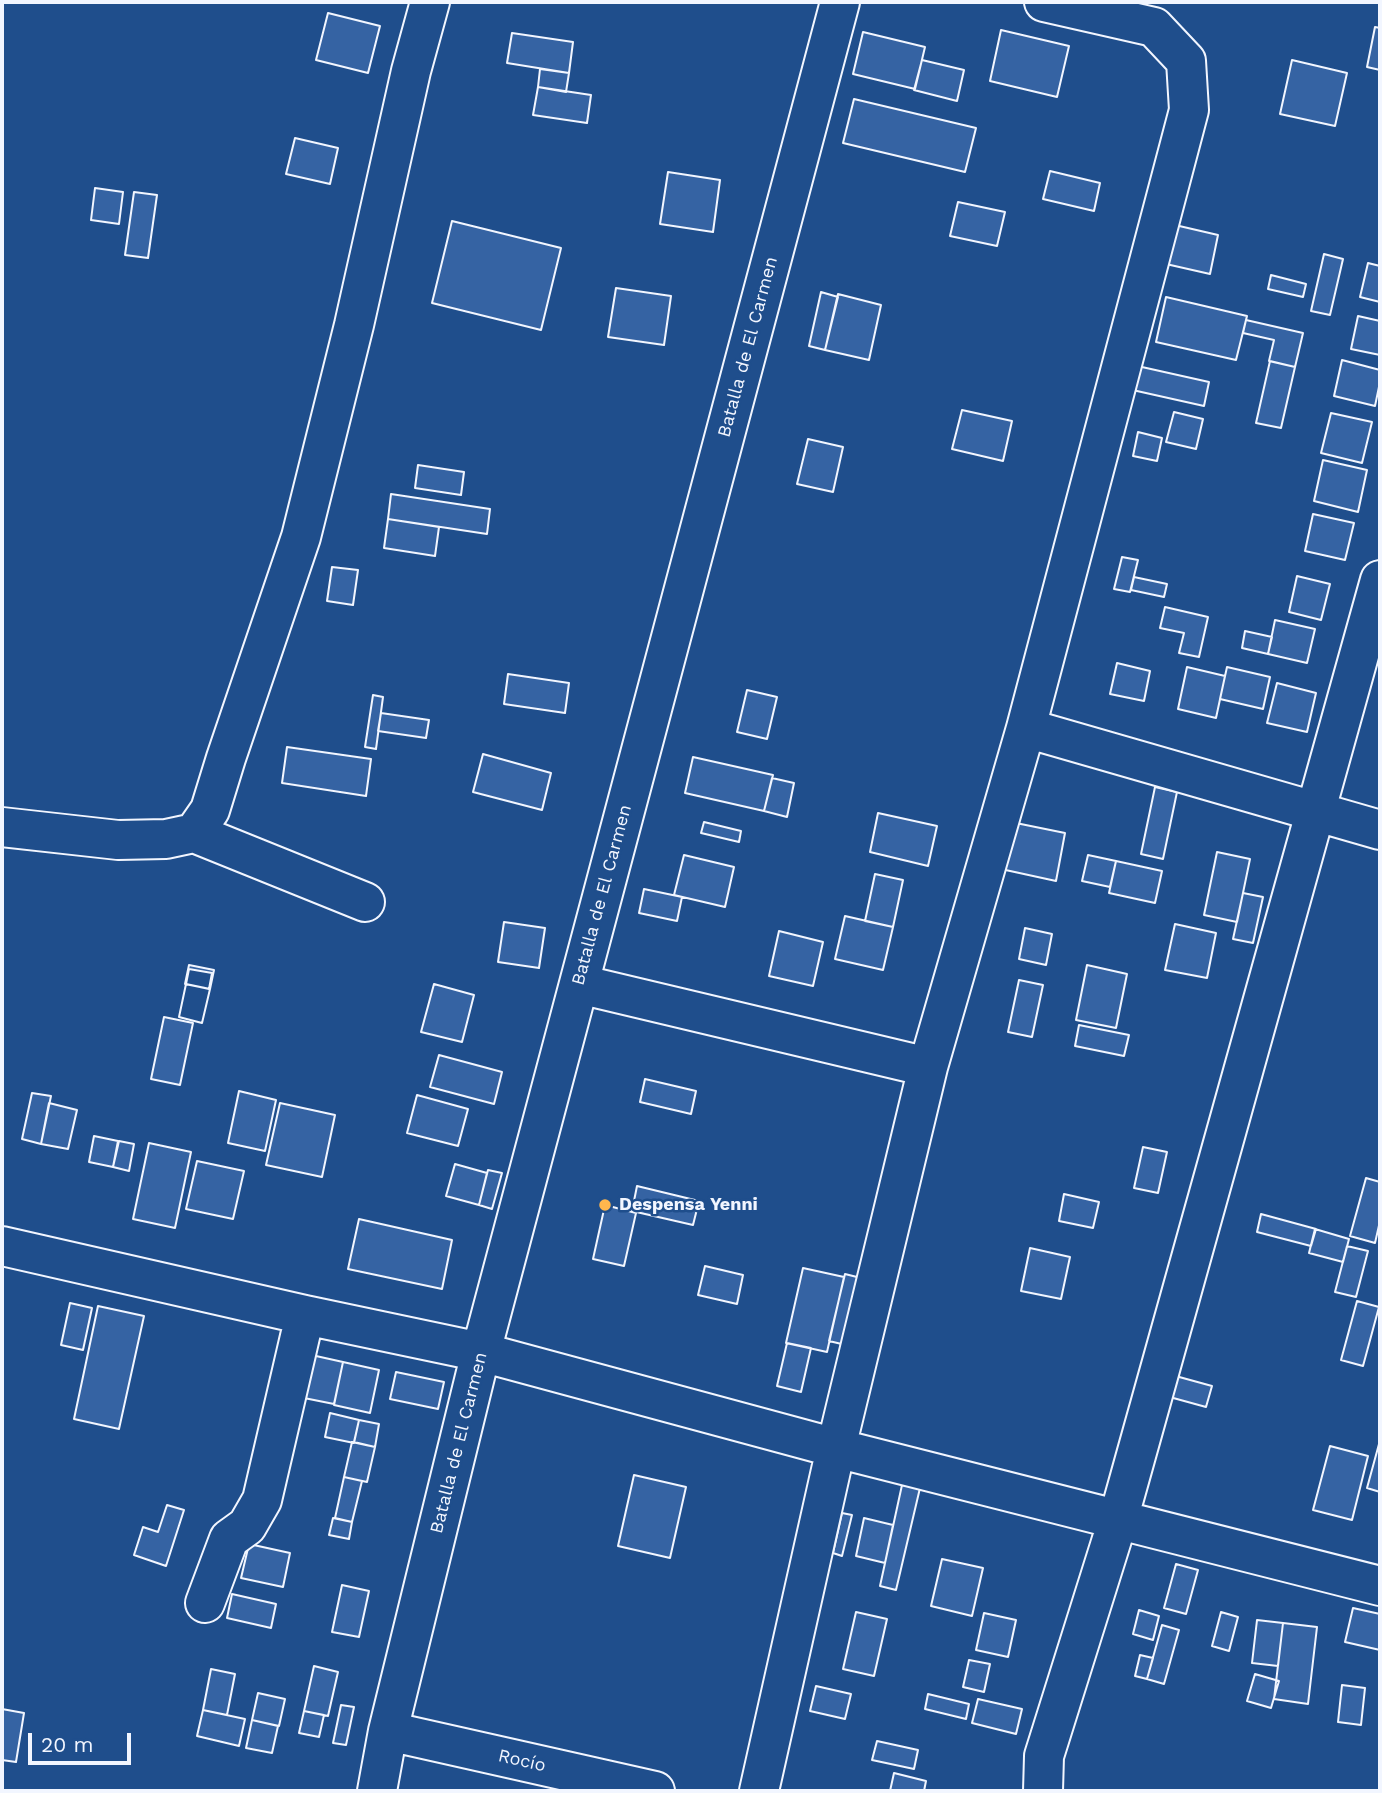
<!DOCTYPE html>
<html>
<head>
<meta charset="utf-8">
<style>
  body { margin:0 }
  #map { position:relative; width:1382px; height:1793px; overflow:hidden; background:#1f4e8c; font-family:"Work Sans",sans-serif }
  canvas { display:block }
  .frame { position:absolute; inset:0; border:4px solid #f2f6ff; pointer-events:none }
  .scale { position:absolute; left:28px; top:1733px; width:103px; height:32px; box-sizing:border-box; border:4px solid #f2f6ff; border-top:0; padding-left:9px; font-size:21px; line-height:24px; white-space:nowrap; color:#f2f6ff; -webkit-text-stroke:5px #1f4e8c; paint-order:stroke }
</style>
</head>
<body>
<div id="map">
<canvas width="1382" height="1793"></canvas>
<div class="frame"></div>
<div class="scale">20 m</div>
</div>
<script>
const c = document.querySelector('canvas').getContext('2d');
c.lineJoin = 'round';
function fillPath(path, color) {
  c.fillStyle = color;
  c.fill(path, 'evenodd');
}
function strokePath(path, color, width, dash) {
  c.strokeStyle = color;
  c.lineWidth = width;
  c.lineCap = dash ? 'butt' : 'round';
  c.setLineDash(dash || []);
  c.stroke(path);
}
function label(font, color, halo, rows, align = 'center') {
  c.font = font + ' "Work Sans",sans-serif';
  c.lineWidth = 5;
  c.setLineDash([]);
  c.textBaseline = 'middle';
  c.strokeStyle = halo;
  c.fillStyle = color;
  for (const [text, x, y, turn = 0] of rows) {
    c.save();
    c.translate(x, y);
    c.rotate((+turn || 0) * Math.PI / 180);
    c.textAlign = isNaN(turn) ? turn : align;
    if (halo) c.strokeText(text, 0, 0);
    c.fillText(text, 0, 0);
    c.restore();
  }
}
const building = new Path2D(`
  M328 13 380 26 368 73 316 60Z
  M1375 27 1380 28V70L1367 67Z
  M1001 30 1069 46 1057 97 990 81Z
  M863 32 925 47 915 89 853 74Z
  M512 33 573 42 569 73 507 63Z
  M922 60 964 70 957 101 914 90Z
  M1292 60 1347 73 1335 126 1280 114Z
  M540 69 569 73 566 92 538 87Z
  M538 87 591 95 587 123 533 115Z
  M854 99 976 128 965 172 843 143Z
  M295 138 338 148 330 184 286 174Z
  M1050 171 1100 183 1094 211 1043 199Z
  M668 172 720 180 713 232 660 224Z
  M95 188 123 192 119 224 91 220Z
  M134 192 157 195 148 258 125 255Z
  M958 202 1005 212 997 246 950 236Z
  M452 221 561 248 541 330 432 303Z
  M1175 225 1218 235 1210 274 1166 264Z
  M1324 254 1343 259 1330 315 1311 311Z
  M1368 263 1380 266V302L1360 297Z
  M1271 275 1306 284 1303 297 1268 289Z
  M616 288 671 296 664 345 608 337Z
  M821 292 838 297 825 350 809 346Z
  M838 294 881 305 869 360 825 350Z
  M1166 297 1247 316 1236 360 1156 342Z
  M1358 316 1380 321V355L1351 349Z
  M1246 320 1303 333 1295 367 1269 361 1274 340 1243 333Z
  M1342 360 1380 370V382L1375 406 1334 396Z
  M1270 361 1295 367 1281 428 1256 423Z
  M1133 365 1209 382 1204 406 1128 389Z
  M962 410 1012 421 1003 461 952 449Z
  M1174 412 1203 419 1196 449 1166 442Z
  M1331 413 1372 422 1362 463 1321 453Z
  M1138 432 1162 438 1157 461 1133 456Z
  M808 439 843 447 833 492 797 484Z
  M1323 460 1367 470 1358 512 1314 501Z
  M418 465 464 472 461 495 415 488Z
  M391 494 490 509 487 534 388 519Z
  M1313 514 1354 523 1345 560 1305 551Z
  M388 519 439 527 435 556 384 548Z
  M1122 557 1138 560 1130 592 1114 589Z
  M332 567 358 570 353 605 327 601Z
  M1297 576 1330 584 1321 620 1289 612Z
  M1134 577 1167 584 1164 597 1131 590Z
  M1165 607 1208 617 1199 657 1179 653 1184 633 1160 628Z
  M1275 620 1315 629 1307 663 1268 654Z
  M1245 631 1272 637 1268 654 1242 648Z
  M1117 663 1150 671 1144 701 1110 694Z
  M1187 667 1225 676 1216 718 1178 709Z
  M1227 667 1270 677 1263 709 1220 699Z
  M508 674 569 683 565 713 504 704Z
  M1277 683 1316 693 1307 732 1267 723Z
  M747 690 777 697 767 739 737 732Z
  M373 695 383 697 376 749 365 747Z
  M381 713 429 720 426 738 378 731Z
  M287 747 371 759 366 796 282 783Z
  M483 754 551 773 542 810 473 792Z
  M693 757 773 775 764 811 685 793Z
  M772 778 794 783 787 817 764 811Z
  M1155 787 1177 792 1163 859 1141 854Z
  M878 813 937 826 928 866 870 852Z
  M704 822 741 831 739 842 701 833Z
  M1011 822 1065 833 1056 881 1001 869Z
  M1217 852 1250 859 1237 922 1204 915Z
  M684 855 734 867 725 907 674 895Z
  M1088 855 1116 861 1110 887 1082 881Z
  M1116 861 1162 871 1155 903 1109 893Z
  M875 874 903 880 893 927 865 921Z
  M644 889 682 897 677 921 639 913Z
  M1243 893 1263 897 1253 943 1233 939Z
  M845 916 893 927 883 970 835 959Z
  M504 922 545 928 539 968 498 962Z
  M1175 924 1216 933 1207 978 1165 970Z
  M1025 928 1052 934 1046 965 1019 959Z
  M779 931 823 942 813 986 769 976Z
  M189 965 214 970 210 989 185 984Z
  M1087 965 1127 974 1116 1028 1076 1020Z
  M189 969 212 973 209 989 186 984Z
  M1019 980 1043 985 1032 1037 1008 1032Z
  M186 984 210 989 202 1023 179 1017Z
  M186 984 210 989 202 1023 179 1017Z
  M434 984 474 995 462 1042 421 1032Z
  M164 1017 193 1023 180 1085 151 1079Z
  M1079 1025 1129 1035 1124 1056 1075 1046Z
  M439 1055 502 1072 494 1104 430 1087Z
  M645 1079 696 1091 691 1114 640 1102Z
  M239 1091 276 1100 265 1151 228 1143Z
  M32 1093 51 1096 41 1144 22 1139Z
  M417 1095 468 1109 458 1146 407 1133Z
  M49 1103 77 1110 68 1149 41 1144Z
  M280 1103 335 1115 322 1177 266 1165Z
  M94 1136 118 1141 113 1167 89 1162Z
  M119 1141 134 1144 129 1171 113 1167Z
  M149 1143 191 1152 175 1228 133 1219Z
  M1143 1147 1167 1152 1158 1193 1134 1188Z
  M197 1161 244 1171 233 1219 186 1209Z
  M455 1164 487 1173 479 1205 446 1196Z
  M488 1170 502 1173 492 1209 479 1205Z
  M1366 1178 1380 1182V1221L1375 1243 1350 1236Z
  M637 1186 699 1201 693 1225 632 1211Z
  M1064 1194 1099 1202 1093 1228 1059 1221Z
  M605 1205 636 1213 624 1266 593 1259Z
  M1261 1214 1316 1229 1311 1246 1257 1232Z
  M359 1219 452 1240 442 1289 348 1269Z
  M1315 1229 1349 1239 1343 1262 1309 1253Z
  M1347 1246 1368 1251 1356 1297 1335 1292Z
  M1030 1248 1070 1257 1061 1299 1021 1291Z
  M705 1266 743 1275 737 1304 698 1295Z
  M803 1268 844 1277 827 1352 786 1343Z
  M845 1274 865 1279 850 1346 829 1341Z
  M1357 1301 1379 1307 1363 1366 1341 1360Z
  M70 1303 92 1308 83 1350 61 1345Z
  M98 1306 144 1316 119 1429 74 1419Z
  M787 1343 811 1348 801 1392 777 1386Z
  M307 1354 343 1362 334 1404 299 1397Z
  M343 1362 379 1370 370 1413 334 1405Z
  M396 1372 444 1382 438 1409 390 1399Z
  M1172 1375 1212 1386 1206 1407 1166 1396Z
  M330 1413 359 1420 354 1443 325 1437Z
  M359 1420 379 1424 375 1447 354 1442Z
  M352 1442 375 1447 367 1482 344 1477Z
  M1379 1444H1380V1492L1367 1488Z
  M1330 1446 1368 1456 1352 1520 1313 1510Z
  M634 1475 686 1487 670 1558 618 1546Z
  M344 1477 362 1481 352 1522 335 1518Z
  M902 1485 920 1488 896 1590 880 1586Z
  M167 1505 184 1510 166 1566 134 1555 143 1527 158 1532Z
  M842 1513 852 1515 842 1556 833 1553Z
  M333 1518 352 1522 349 1539 329 1535Z
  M864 1518 893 1525 885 1563 856 1556Z
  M249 1544 290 1553 283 1587 241 1578Z
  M942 1559 983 1568 972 1616 931 1606Z
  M1176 1564 1198 1570 1186 1614 1164 1608Z
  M342 1585 369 1591 359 1637 332 1632Z
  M232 1594 276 1604 271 1628 227 1618Z
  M1353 1608 1380 1614V1650L1345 1642Z
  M1139 1610 1159 1616 1153 1640 1133 1634Z
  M856 1612 887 1619 874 1676 843 1669Z
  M1221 1612 1238 1617 1229 1651 1212 1646Z
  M984 1613 1016 1620 1008 1657 976 1650Z
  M1257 1620 1283 1623 1278 1666 1252 1663Z
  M1283 1623 1317 1627 1308 1704 1274 1699Z
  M1162 1625 1179 1630 1164 1684 1147 1679Z
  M1140 1655 1153 1658 1147 1679 1135 1676Z
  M969 1660 990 1664 984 1692 963 1687Z
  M314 1666 338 1672 328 1716 304 1711Z
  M211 1669 235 1674 227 1715 203 1710Z
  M1255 1674 1279 1681 1271 1708 1247 1701Z
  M1342 1685 1365 1688 1361 1725 1338 1722Z
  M816 1686 851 1694 845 1719 810 1711Z
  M258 1693 285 1699 279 1726 252 1720Z
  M928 1694 969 1704 966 1719 925 1709Z
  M978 1699 1022 1709 1016 1734 972 1723Z
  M341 1705 354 1707 346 1745 333 1743Z
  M2 1709 24 1713 16 1762 2 1760Z
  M203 1710 245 1719 239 1746 197 1736Z
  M304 1711 324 1715 319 1737 299 1733Z
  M252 1720 278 1726 272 1753 246 1748Z
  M877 1741 918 1750 914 1769 872 1760Z
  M894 1773 926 1781 924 1791H890Z`);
fillPath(building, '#3563a3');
strokePath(building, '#f2f6ff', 2);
const minor = new Path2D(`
  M1026 728 1380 830
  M2 827 118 840 166 839 194 833 210 810 226 758 301 537 354 325 411 71 430 2
  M194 833 365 902
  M579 984 928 1067 1026 728 1189 110 1186 61 1154 27 1044 2
  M2 1246 305 1315 481 1352 836 1448 1380 1586
  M205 1603 229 1539 247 1526 262 1500 305 1315
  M388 1731 655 1791
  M377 1791 388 1731 481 1352 840 2
  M759 1791 836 1448 928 1067
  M1043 1791 1044 1756 1118 1520 1380 580`);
strokePath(minor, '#f2f6ff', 42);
strokePath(minor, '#1f4e8c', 38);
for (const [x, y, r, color] of [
  [605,1205,7,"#ffb74d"]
]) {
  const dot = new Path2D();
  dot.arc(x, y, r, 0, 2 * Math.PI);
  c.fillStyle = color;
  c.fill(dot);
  strokePath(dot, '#1f4e8c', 2.5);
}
label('18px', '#f2f6ff', '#1f4e8c', [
  ["Batalla de El Carmen",748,347,-75],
  ["Batalla de El Carmen",602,895,-75],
  ["Batalla de El Carmen",459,1443,-76],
  ["Rocío",522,1761,13]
]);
label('bold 18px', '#f2f6ff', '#1f4e8c', [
  ["Despensa Yenni",619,1205]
], 'left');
</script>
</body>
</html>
